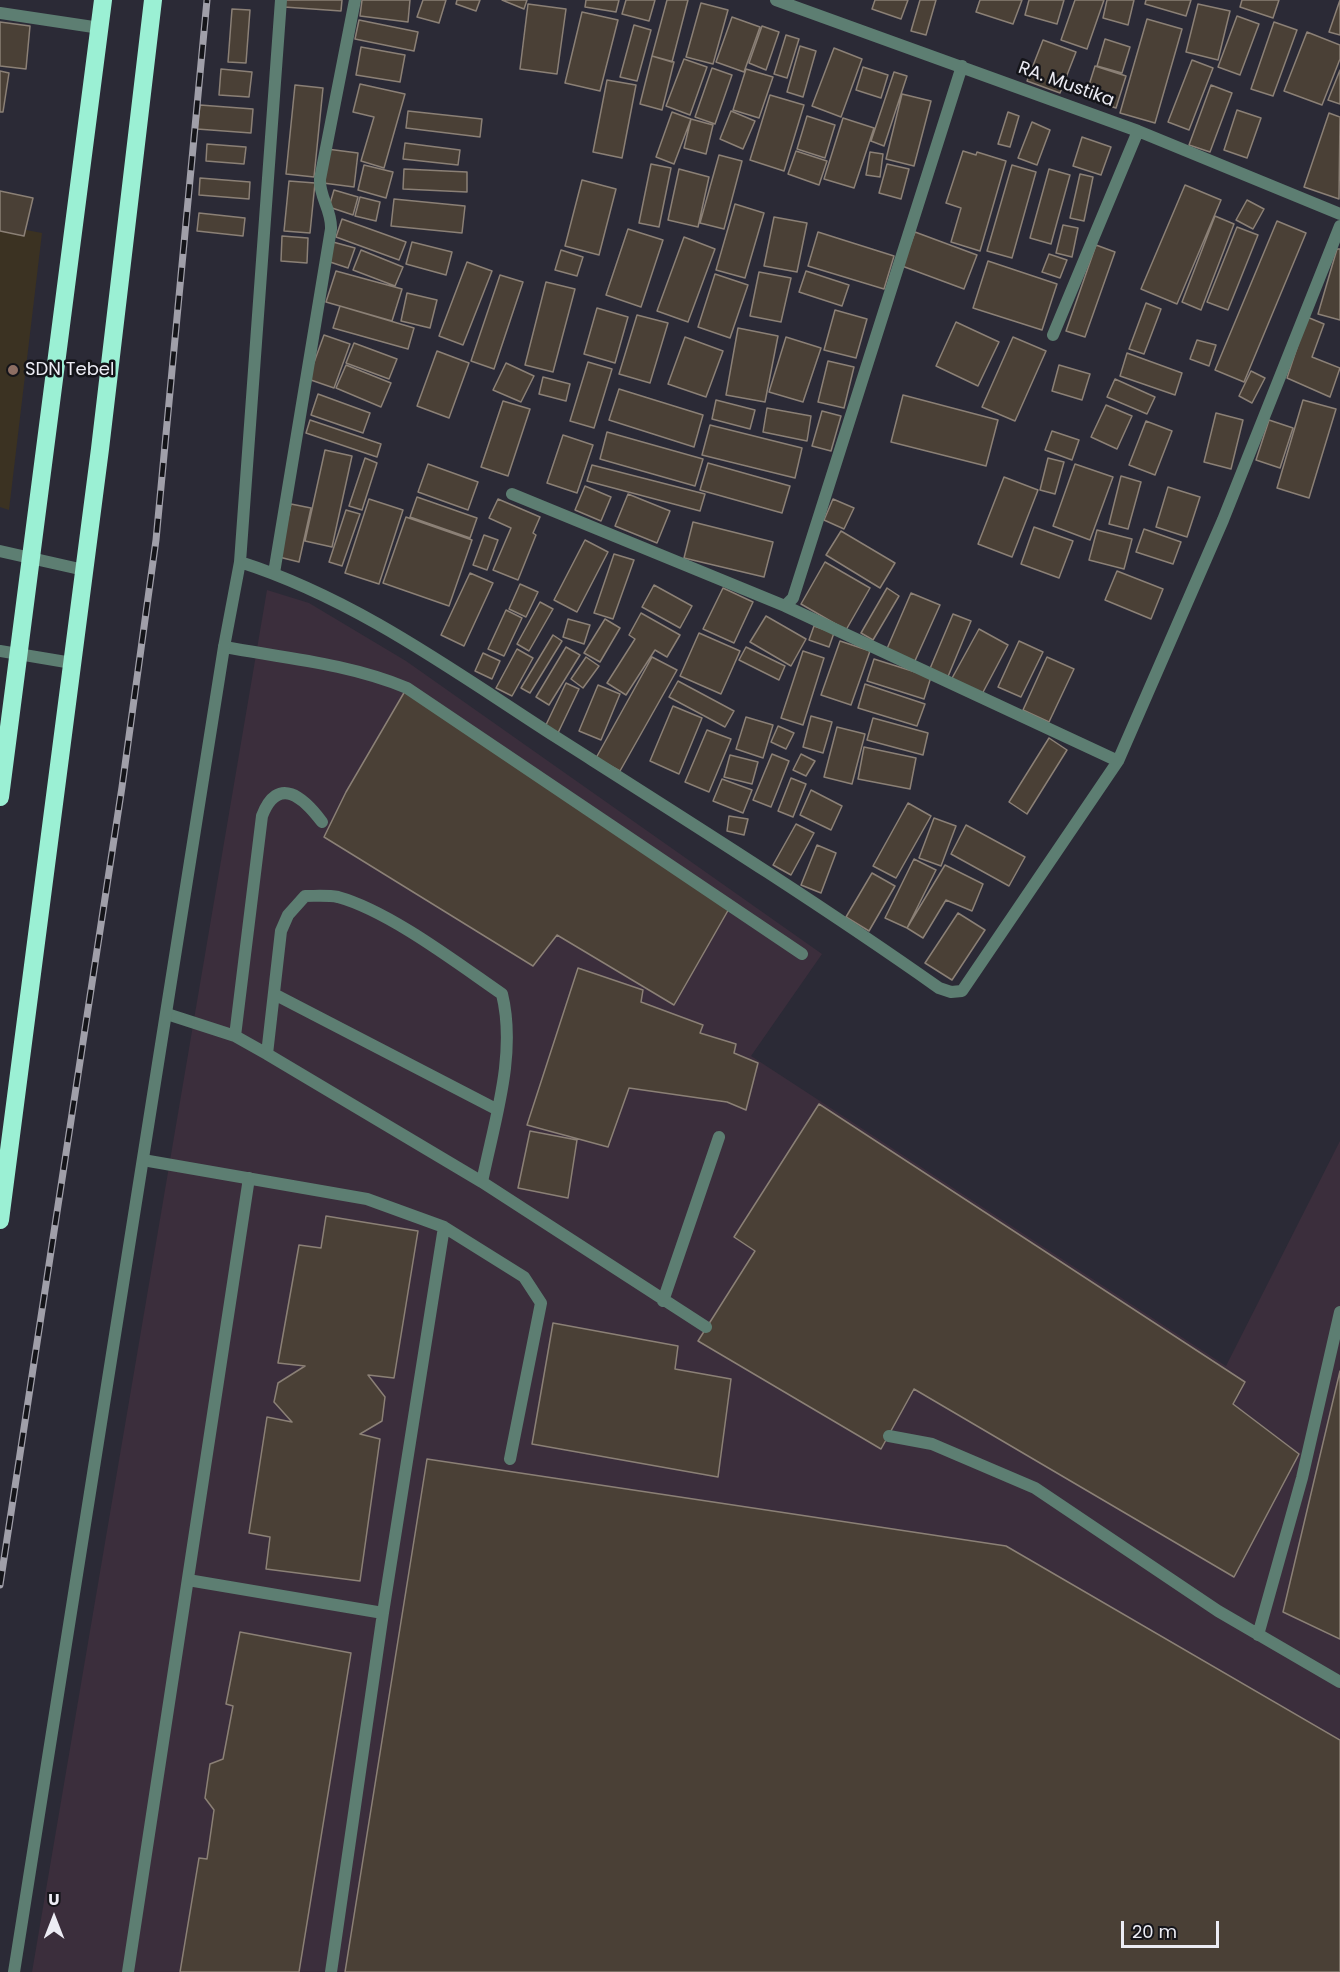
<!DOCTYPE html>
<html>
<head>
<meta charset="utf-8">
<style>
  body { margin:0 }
  #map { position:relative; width:1340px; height:1972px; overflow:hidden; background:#2b2a36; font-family:Poppins,sans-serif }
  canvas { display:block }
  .north { position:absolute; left:24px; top:1888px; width:60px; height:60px; -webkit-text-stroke:4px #141419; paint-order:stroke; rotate:0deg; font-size:16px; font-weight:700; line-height:24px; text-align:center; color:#ececf4 }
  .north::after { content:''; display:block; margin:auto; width:21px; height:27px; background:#ececf4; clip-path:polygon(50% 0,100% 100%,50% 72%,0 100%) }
  .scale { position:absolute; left:1121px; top:1921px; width:98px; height:27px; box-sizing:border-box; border:3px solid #ececf4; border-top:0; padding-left:8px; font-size:18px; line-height:21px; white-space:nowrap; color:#ececf4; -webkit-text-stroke:4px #141419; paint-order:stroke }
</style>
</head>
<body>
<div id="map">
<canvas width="1340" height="1972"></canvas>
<div class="north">U</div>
<div class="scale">20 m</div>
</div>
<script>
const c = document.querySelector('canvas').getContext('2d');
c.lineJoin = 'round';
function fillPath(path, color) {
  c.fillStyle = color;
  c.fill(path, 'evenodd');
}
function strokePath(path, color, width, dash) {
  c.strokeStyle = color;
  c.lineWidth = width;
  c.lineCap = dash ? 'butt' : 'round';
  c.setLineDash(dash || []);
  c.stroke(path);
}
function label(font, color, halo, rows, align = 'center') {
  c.font = font + ' Poppins,sans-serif';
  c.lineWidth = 5;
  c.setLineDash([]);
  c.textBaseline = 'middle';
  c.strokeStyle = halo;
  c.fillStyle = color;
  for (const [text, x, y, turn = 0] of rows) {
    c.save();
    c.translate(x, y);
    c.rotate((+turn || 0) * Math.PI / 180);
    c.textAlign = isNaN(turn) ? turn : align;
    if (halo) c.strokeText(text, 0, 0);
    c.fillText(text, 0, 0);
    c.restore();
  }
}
fillPath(new Path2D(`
  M267 590 309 603 406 661 822 954 751 1056 1226 1366 1340 1141V1972H32Z`), '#3b2e3c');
fillPath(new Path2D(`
  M0 225 42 233 9 510 0 507Z`), '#3b3222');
const building = new Path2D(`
  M284 0H342L341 11 284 7Z
  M362 0H410L408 22 360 16Z
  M423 0H446L439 23 417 17Z
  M457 0H480L476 11 456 4Z
  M502 0H527L524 9Z
  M586 0H619L616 12 585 7Z
  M626 0H655L649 21 622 14Z
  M667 0H688L672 62 652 56Z
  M875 0H908L901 19 872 9Z
  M920 0H936L926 35 911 31Z
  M980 0H1022L1013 24 976 12Z
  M1029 0H1064L1057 24 1025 15Z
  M1075 0H1104L1087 49 1061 40Z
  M1107 0H1134L1128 25 1103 18Z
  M1146 0H1191L1186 16 1145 4Z
  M1242 0H1279L1273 18 1240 7Z
  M1340 0V35L1329 32Z
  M701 3 728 10 713 64 686 57Z
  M528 4 566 9 557 74 520 69Z
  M1198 4 1230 11 1218 60 1186 52Z
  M232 9 250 10 246 63 228 62Z
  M582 12 618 20 600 91 565 83Z
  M1237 16 1259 24 1240 75 1218 67Z
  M732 17 760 27 744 72 716 62Z
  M1147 19 1182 29 1155 123 1120 113Z
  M359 20 418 32 414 51 355 39Z
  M0 22 30 26 26 69 0 66Z
  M1274 22 1297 30 1273 96 1251 89Z
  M634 25 651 30 637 81 620 77Z
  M762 26 779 32 766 70 749 63Z
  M1307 32 1340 45V59L1322 105 1284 91Z
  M786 35 799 39 787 78 774 74Z
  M1105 39 1130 47 1122 73 1097 66Z
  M1043 40 1076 52 1060 93 1027 81Z
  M800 46 816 51 803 97 787 92Z
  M361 47 405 55 400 82 356 75Z
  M834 48 862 59 841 117 812 106Z
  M652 56 674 62 662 110 640 104Z
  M684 59 707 67 690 115 666 106Z
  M1192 60 1213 68 1189 130 1168 122Z
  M1095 66 1126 76 1116 108 1085 98Z
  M863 67 888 75 881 98 856 90Z
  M712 68 732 75 715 124 695 117Z
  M221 69 252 72 249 97 219 95Z
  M746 69 773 77 759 118 733 110Z
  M1340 70V104L1328 100Z
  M0 71 9 73 3 112H0Z
  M894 72 907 76 884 146 871 141Z
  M607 80 636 85 622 158 593 152Z
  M360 84 405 94 384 168 361 161 374 117 353 112Z
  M295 85 323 88 314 177 286 174Z
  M1211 85 1232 93 1210 152 1189 145Z
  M902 94 931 101 914 166 886 159Z
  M770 95 804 105 784 171 750 160Z
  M200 105 253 109 251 133 197 129Z
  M1237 110 1261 118 1247 158 1224 150Z
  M408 111 482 119 480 137 406 128Z
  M731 111 755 121 743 149 720 139Z
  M672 112 691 119 674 164 656 157Z
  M1008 112 1019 116 1010 147 998 144Z
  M1329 113 1340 117 1339 199 1304 187Z
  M807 116 835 125 825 158 797 149Z
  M843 118 874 128 854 188 824 179Z
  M691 119 713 125 706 154 684 148Z
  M1032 122 1050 130 1037 165 1018 158Z
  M1082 137 1111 147 1101 175 1073 166Z
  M405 143 460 150 458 165 403 159Z
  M207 144 246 147 244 164 206 161Z
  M327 149 358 153 354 187 323 183Z
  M796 151 827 161 819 185 788 174Z
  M963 151 976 155 977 152 1006 161 980 251 951 242 961 208 946 203Z
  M870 152 883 154 880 177 866 175Z
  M719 155 742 161 724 229 700 223Z
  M651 164 671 168 659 227 639 223Z
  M887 164 909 169 901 199 879 193Z
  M364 165 393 172 386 198 358 190Z
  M1012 165 1036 172 1012 258 987 251Z
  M404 169 467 172V192L403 189Z
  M679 169 709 177 698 227 668 220Z
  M1049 169 1070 175 1051 244 1030 238Z
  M1080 174 1093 177 1084 221 1070 218Z
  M200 178 250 182 249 199 199 195Z
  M582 180 616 189 599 255 565 246Z
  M289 181 315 183 310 233 284 231Z
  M1185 185 1221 200 1177 304 1141 289Z
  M334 190 358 197 353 215 329 207Z
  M0 191 33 198 24 236 0 231Z
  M360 197 380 202 376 221 355 216Z
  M394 199 465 206 462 233 391 226Z
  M1247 200 1264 209 1253 229 1236 220Z
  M735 204 764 213 745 278 716 270Z
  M199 213 245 218 243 236 197 231Z
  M1215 216 1234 224 1201 310 1182 302Z
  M774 217 807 223 797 272 764 266Z
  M342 219 406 242 399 260 336 237Z
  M1277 221 1306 233 1244 382 1215 370Z
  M1063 225 1078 228 1072 257 1056 253Z
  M1237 227 1258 235 1228 310 1207 302Z
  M628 229 663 240 641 307 606 295Z
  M818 232 894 256 884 289 808 266Z
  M915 232 977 255 964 289 902 266Z
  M282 236 308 238 307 263 281 261Z
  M684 237 715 249 688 322 657 311Z
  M333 242 355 248 348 268 327 261Z
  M412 242 452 252 446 275 406 264Z
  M1096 245 1115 252 1085 337 1066 331Z
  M1337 249H1340V320L1318 314Z
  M361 250 403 267 395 286 353 270Z
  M561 250 583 257 577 276 555 270Z
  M1049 254 1067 260 1060 278 1042 272Z
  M988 261 1057 284 1042 330 973 308Z
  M467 262 492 271 463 345 439 336Z
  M336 271 402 289 392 321 326 302Z
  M806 271 849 285 842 306 799 292Z
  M759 272 791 278 781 322 750 316Z
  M715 274 748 285 730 338 698 327Z
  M500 275 523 282 494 369 471 361Z
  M546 282 575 289 553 372 525 365Z
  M407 293 437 300 430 328 401 321Z
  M1146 303 1161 309 1144 354 1129 349Z
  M340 306 414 328 408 349 333 328Z
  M597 308 628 317 615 363 584 354Z
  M835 310 867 319 856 358 824 350Z
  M637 315 668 323 650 383 619 374Z
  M1307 317 1324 324 1312 357 1340 368 1330 397 1287 378Z
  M956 322 999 342 978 386 936 366Z
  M738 328 778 336 765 402 726 395Z
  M324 335 350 344 334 388 308 379Z
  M685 337 723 351 706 397 668 384Z
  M786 337 821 348 803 402 769 392Z
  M1013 337 1046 351 1015 421 982 407Z
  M1197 340 1216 345 1209 366 1190 359Z
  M354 343 397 359 389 379 346 363Z
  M437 351 469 363 449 418 417 406Z
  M1127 353 1182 373 1175 395 1120 376Z
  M828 361 854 367 844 408 818 402Z
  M588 362 612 369 594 428 570 421Z
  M506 363 534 376 521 402 493 390Z
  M346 365 391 383 381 407 336 388Z
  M1059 365 1090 374 1082 400 1052 391Z
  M1251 371 1265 378 1252 403 1239 396Z
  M543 377 570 384 566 401 539 394Z
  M1115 379 1155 397 1147 414 1107 397Z
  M619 389 703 415 694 447 609 420Z
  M318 394 370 413 363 433 311 415Z
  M903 395 998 420 986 466 891 442Z
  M716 400 755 410 750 429 712 419Z
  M1303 400 1336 409 1309 498 1277 488Z
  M503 401 530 409 508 476 481 467Z
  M1106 405 1132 416 1117 449 1091 437Z
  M767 408 811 416 807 441 763 432Z
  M822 411 841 416 831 451 812 446Z
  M1216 413 1243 420 1231 469 1204 462Z
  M310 420 381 444 377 457 306 433Z
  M1269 420 1293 428 1280 468 1256 460Z
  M1146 421 1172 431 1155 475 1129 465Z
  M710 425 802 448 795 478 702 455Z
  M1052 431 1079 440 1072 460 1045 450Z
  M607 432 703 459 695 486 600 459Z
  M563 435 593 445 577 493 547 483Z
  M325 450 352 456 332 547 305 541Z
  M365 458 377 463 362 510 349 506Z
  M1048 458 1064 462 1055 494 1040 490Z
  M708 463 790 486 782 513 700 490Z
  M428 464 478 482 468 510 418 492Z
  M1075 464 1113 477 1090 540 1053 526Z
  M592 465 705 494 700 511 587 481Z
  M1121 476 1141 482 1128 529 1109 524Z
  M1004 477 1038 490 1012 557 978 544Z
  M585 486 611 497 601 521 575 510Z
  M1168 487 1200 497 1187 537 1156 527Z
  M628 494 670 511 657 543 615 526Z
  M417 497 477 518 470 538 410 517Z
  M369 499 403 510 379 584 345 573Z
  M498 499 540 517 533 533 536 535 518 580 493 570 511 528 489 518Z
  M833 499 854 508 844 529 824 520Z
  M291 504 311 508 299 562 279 557Z
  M346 510 360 514 342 566 329 562Z
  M406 517 472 540 449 606 383 583Z
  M693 522 773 542 764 577 684 558Z
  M1034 527 1073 541 1059 578 1021 564Z
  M1144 529 1181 542 1173 564 1136 552Z
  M1097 530 1132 539 1124 569 1089 560Z
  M841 531 895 563 880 588 826 555Z
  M484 535 498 540 487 570 473 565Z
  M585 540 608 552 577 612 554 600Z
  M614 554 634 560 613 619 594 613Z
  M825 562 870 588 846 630 801 604Z
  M1117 571 1163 589 1151 619 1105 600Z
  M470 573 493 583 464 646 441 635Z
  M520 584 538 592 526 617 509 609Z
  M654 585 692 606 680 628 642 607Z
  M723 588 753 602 734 643 703 629Z
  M887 588 899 596 873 640 861 633Z
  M911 593 940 605 914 663 886 651Z
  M540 602 553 609 529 651 517 644Z
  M506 610 522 618 504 656 488 649Z
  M641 613 680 635 667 657 655 650 626 695 607 683 635 639 629 635Z
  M953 614 971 621 947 679 929 671Z
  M766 616 806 639 791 666 750 642Z
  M568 619 590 625 584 644 563 637Z
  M605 619 620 628 600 662 584 653Z
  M814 626 834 633 829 647 809 640Z
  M979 629 1008 645 981 696 951 680Z
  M699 633 740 651 721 694 680 676Z
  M553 635 562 641 530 693 521 688Z
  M840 641 870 651 851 705 821 695Z
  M1019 641 1043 652 1021 697 998 687Z
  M566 647 580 655 549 705 536 697Z
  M746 647 785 666 779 680 739 660Z
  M517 649 533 658 512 696 496 688Z
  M803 651 824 658 803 725 781 718Z
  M483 653 500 661 492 679 475 671Z
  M586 657 599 666 583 688 571 679Z
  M652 657 677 670 620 771 596 758Z
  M1047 657 1074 669 1049 722 1023 710Z
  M874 659 931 677 924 699 867 681Z
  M678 681 734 711 725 727 669 697Z
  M566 683 579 689 557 735 544 729Z
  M865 684 925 704 917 726 858 708Z
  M598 685 620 694 601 740 579 731Z
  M405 691 730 907 674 1005 557 935 533 966 324 837 346 792Z
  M673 706 702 718 679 774 650 761Z
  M811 716 832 722 823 753 803 747Z
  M746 717 773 725 763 758 736 749Z
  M873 718 928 733 923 755 867 740Z
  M778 726 794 733 786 749 771 742Z
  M837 727 865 734 852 784 824 777Z
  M707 730 731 739 709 792 685 782Z
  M1049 738 1067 750 1027 814 1009 802Z
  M864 747 916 758 910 789 858 779Z
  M772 754 789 761 771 807 753 800Z
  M801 754 815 761 806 776 793 770Z
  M730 755 758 762 752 784 724 777Z
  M791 778 806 784 793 817 778 811Z
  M722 779 752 790 743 813 713 801Z
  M811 790 842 806 831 830 800 815Z
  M908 803 931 816 896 878 873 866Z
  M729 816 748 819 744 835 727 831Z
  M934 818 956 826 941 866 919 858Z
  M796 824 814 833 791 875 773 865Z
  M966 825 1025 857 1009 886 951 854Z
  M817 845 836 853 821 893 801 885Z
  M914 859 936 870 907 928 885 918Z
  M945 865 983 884 972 911 946 900 923 938 907 928Z
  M872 873 895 886 869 931 846 917Z
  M958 913 985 930 952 980 925 963Z
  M578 968 643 990 641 1002 703 1025 700 1033 736 1044 734 1053 758 1063 746 1110 727 1102 629 1088 608 1147 527 1125Z
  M819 1104 1245 1382 1233 1404 1299 1454 1234 1577 914 1389 881 1449 698 1341 755 1251 734 1237Z
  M530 1131 577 1140 568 1198 518 1188Z
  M326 1216 418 1231 394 1378 368 1375 385 1397 382 1421 360 1434 380 1439 360 1581 266 1569 270 1537 249 1533 267 1417 292 1422 274 1402 278 1383 305 1366 278 1363 299 1245 321 1248Z
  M553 1323 678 1346 675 1369 731 1379 718 1477 532 1444Z
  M1340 1371V1639L1283 1612Z
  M427 1459 1006 1546 1340 1740V1972H345Z
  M240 1632 351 1653 299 1972H180L199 1858 207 1859 214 1810 205 1798 210 1764 223 1759 233 1706 226 1704Z`);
fillPath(building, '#4a4036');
strokePath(building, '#8b8076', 1.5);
strokePath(new Path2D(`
  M224 647C285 658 350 664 407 688L802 954
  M0 651 72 663
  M274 994 496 1109
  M167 1014 235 1036 267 1054 482 1182 706 1327
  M235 1036 262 816C278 774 304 798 322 822
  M267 1054 281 931 288 915 305 896C316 896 328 895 338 897 389 911 457 963 502 994 517 1055 494 1122 482 1182
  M143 1160 367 1199 444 1227 524 1277 541 1303 510 1459
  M663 1301 719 1137
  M889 1436 932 1444 1035 1488 1218 1611 1340 1682
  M188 1580 383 1613
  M1258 1635 1302 1478 1340 1312
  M128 1972 249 1178
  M331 1972 383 1613 444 1227`), '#5d7e72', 12);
strokePath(new Path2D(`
  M776 0 1138 131 1340 214
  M0 13 100 28
  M1053 335 1138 131
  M512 494 785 606 793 598 962 66
  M0 551 84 570
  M240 562C356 599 455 672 556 737 685 819 814 900 939 988L951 992 962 991 1118 761 1223 520 1340 226
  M274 573 331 229C332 210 319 197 320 179L355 0
  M785 606 1118 761
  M14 1972 224 647 240 562 281 0`), '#5d7e72', 12);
strokePath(new Path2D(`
  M0 797 103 0
  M0 1220 100 449 153 0`), '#9bf0d4', 18);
const rail = new Path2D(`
  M0 1585 122 787 156 540 207 0`);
strokePath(rail, '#a09fa9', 7);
strokePath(rail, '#141419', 4.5, [14]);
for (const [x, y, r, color] of [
  [13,370,6,"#8d6e63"]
]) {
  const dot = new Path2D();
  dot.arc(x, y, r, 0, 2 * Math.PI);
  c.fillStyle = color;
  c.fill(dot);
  strokePath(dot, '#141419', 2);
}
label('18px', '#ececf4', '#141419', [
  ["RA. Mustika",1066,85,20]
]);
label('18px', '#ececf4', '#141419', [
  ["SDN Tebel",25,370]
], 'left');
</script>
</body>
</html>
